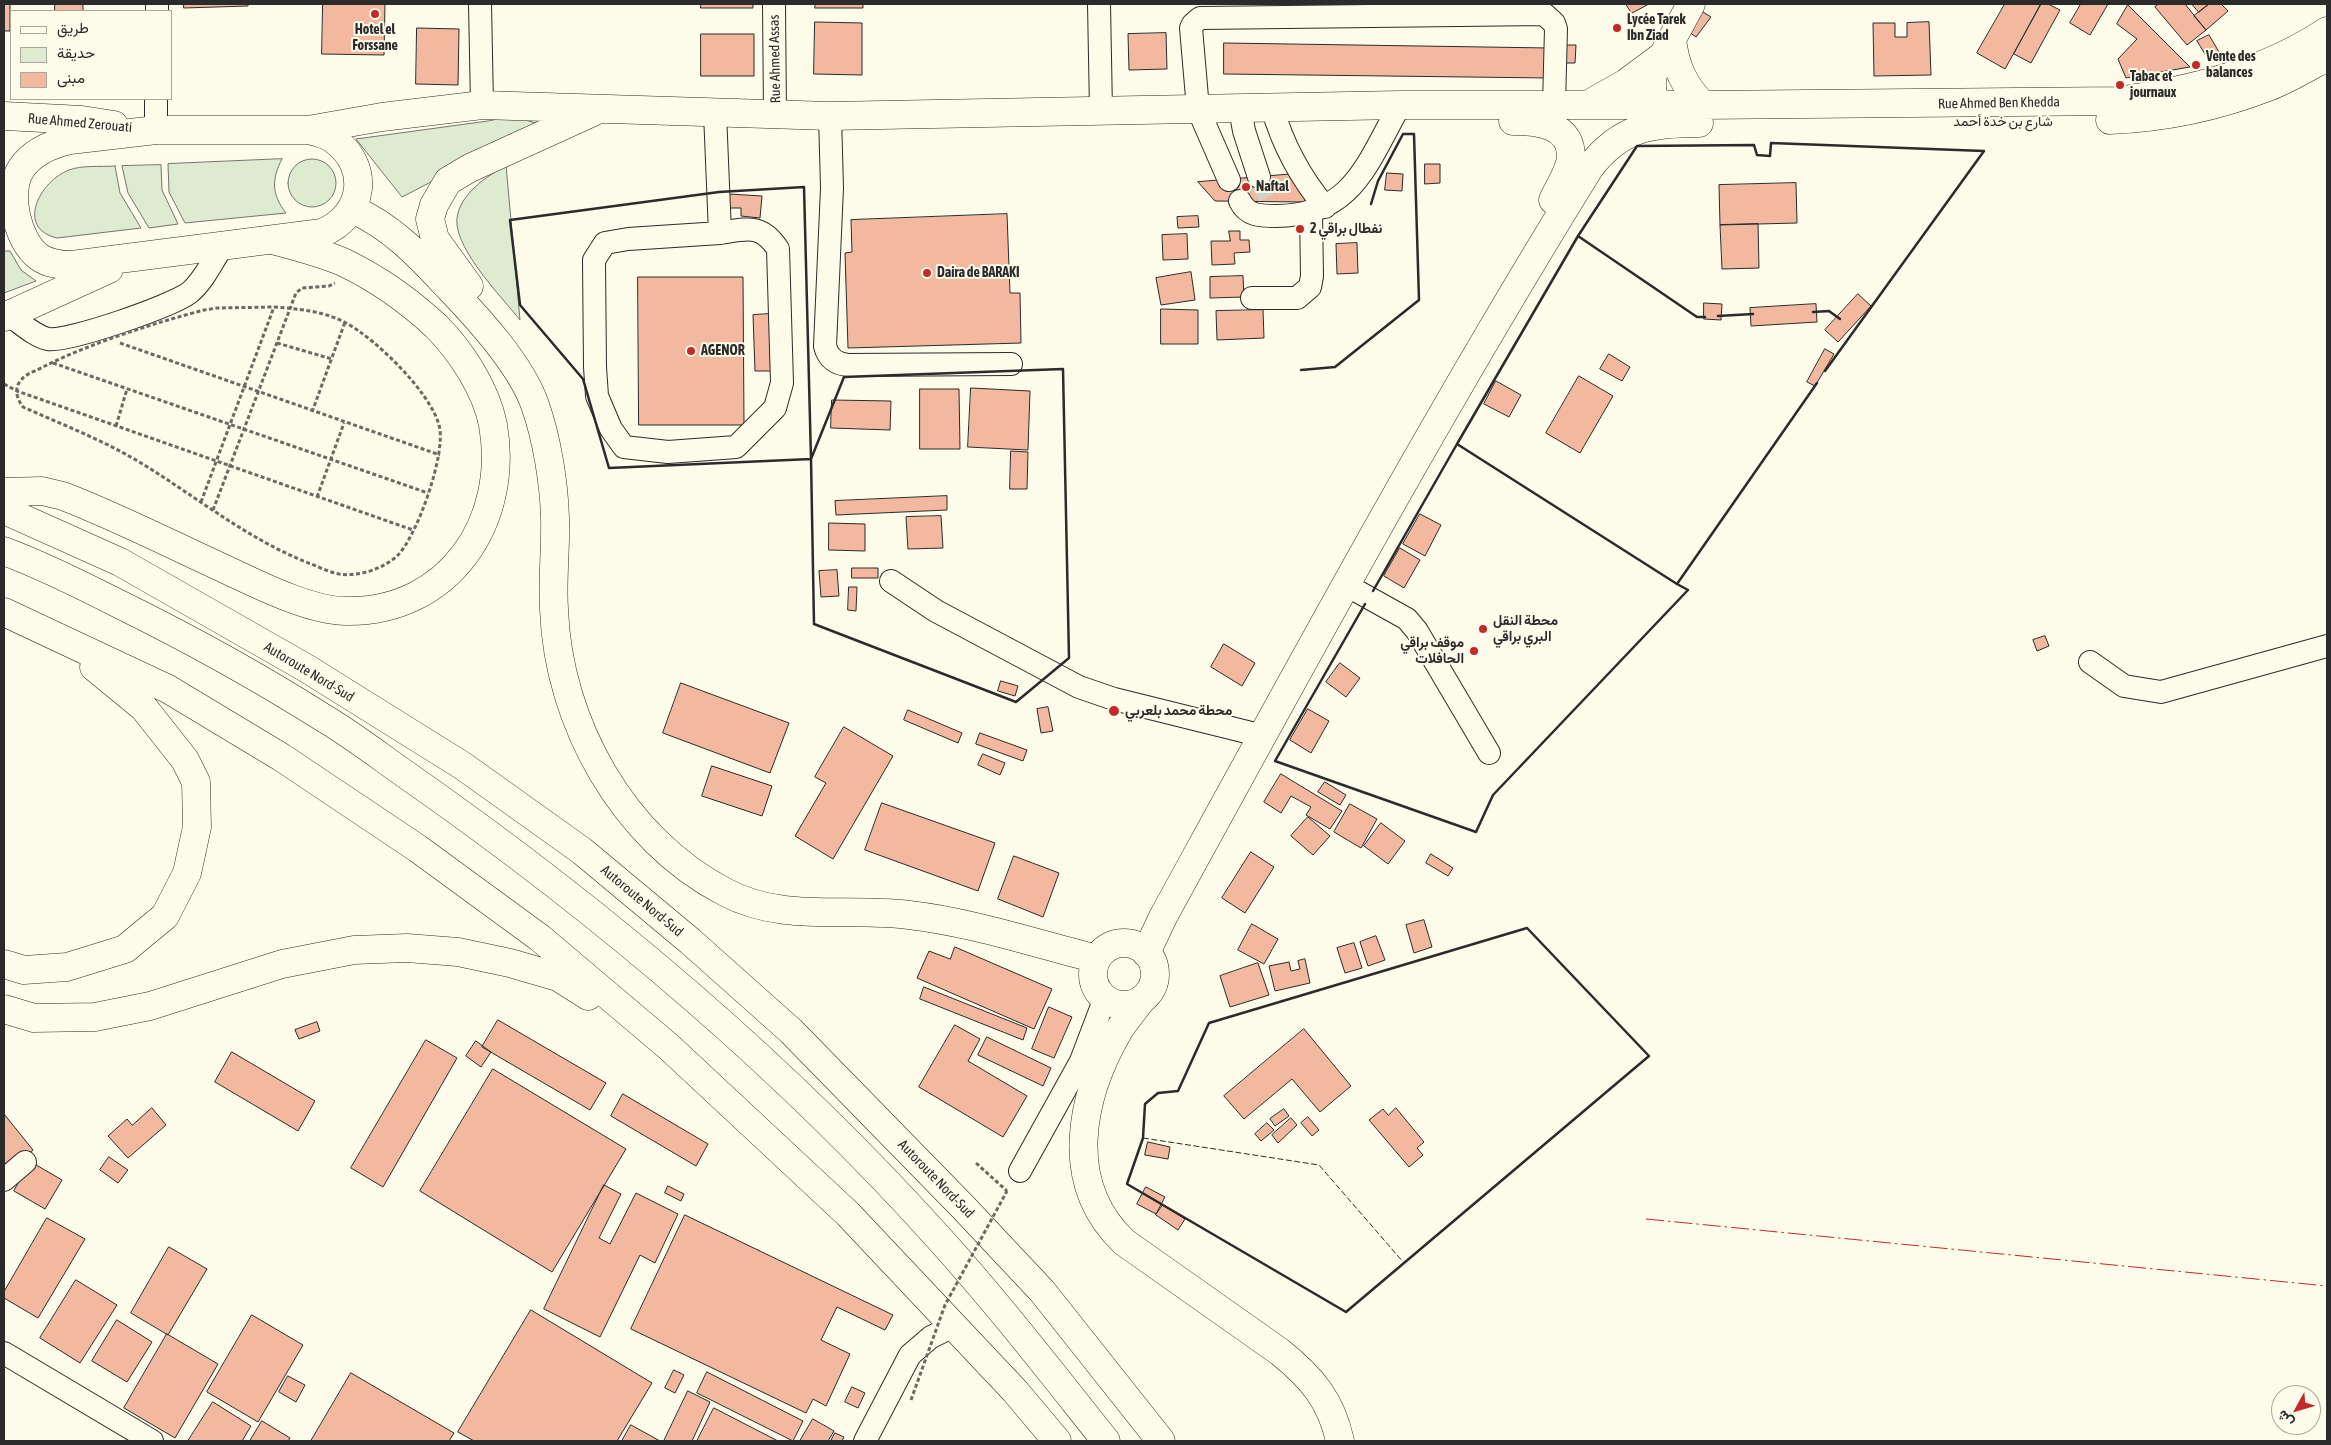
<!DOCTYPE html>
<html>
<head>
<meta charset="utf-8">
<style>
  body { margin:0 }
  #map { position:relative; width:2331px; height:1445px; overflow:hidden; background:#fdfbea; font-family:"Asap Condensed",Vazirmatn,sans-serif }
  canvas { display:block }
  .frame { position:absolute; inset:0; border:5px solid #2b2b2b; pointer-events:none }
  .legend { position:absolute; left:10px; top:10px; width:162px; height:90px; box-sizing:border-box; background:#fdfbea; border:1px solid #a9a89e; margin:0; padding:6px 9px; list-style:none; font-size:15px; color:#2b2b2b }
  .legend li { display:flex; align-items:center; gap:10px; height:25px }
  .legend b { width:25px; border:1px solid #a9a89e }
  .north { position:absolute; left:2271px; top:1385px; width:50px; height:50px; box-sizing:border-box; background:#fdfbea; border:1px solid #a9a89e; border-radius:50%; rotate:231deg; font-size:14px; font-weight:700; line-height:20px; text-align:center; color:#2b2b2b }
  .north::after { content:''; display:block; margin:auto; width:18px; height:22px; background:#c62828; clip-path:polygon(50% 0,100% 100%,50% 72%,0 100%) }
</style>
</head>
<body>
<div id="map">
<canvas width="2331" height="1445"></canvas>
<div class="frame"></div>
<ul class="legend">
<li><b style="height:6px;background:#fdfbea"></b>طريق</li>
<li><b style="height:14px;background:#deebd1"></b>حديقة</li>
<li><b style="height:14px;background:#f2b8a0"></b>مبنى</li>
</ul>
<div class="north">ش</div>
</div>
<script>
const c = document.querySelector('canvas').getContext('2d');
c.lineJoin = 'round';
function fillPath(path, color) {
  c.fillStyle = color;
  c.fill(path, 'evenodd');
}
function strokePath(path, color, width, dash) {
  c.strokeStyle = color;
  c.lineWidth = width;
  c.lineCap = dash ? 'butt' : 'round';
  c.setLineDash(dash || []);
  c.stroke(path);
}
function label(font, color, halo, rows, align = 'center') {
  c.font = font + ' "Asap Condensed",Vazirmatn,sans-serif';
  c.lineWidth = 4;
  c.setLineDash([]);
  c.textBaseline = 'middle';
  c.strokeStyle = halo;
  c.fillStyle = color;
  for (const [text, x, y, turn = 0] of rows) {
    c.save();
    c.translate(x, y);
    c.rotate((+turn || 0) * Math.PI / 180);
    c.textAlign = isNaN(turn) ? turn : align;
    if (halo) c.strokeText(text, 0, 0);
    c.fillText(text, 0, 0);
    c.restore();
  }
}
const green = new Path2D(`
  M513 116 541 125 402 197 356 139 488 121Z
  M282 159C271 180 272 195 286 213L185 223 169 192 168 164Z
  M288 183a24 24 0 1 1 48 0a24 24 0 1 1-48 0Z
  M161 165 162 190 178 224 149 228 128 193 122 166Z
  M506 165 520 320C502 297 448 243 458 213 464 191 488 176 506 165Z
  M115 166 120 193 141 228 57 238C15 228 40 181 69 170 82 165 100 167 115 166Z
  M4 251H10L21 270 36 281 4 293Z`);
fillPath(green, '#deebd1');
strokePath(green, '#74746e', 1);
const building = new Path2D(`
  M4 4H10V31H4Z
  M55 4H83V11H55Z
  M184 4H248V6L184 8Z
  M323 4H385L384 55 322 54Z
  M701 4H753V8H701Z
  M816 4H863V8H815Z
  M1626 4H1649L1632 13Z
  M2005 4H2041L2005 69 1977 53Z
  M2041 4H2048L2060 10 2031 63 2014 54Z
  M2081 4H2108L2090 35 2070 23Z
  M2159 4H2185L2206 30 2187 45 2155 7Z
  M2192 4H2209L2199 12Z
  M2209 4H2221L2228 11 2206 30 2194 16Z
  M2128 5 2190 67 2126 78 2118 59 2137 39 2117 24Z
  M1703 12 1711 17 1696 37 1689 32Z
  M815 22 862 23V75L814 74Z
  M1929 22 1931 75 1874 76 1873 23H1895V37H1907V23Z
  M417 28 459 29 458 85 416 84Z
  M1166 33 1167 69 1129 70 1128 34Z
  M701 34H754V76H701Z
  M2209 35 2219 52 2208 59 2197 41Z
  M1224 43 1550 48 1549 78 1224 74Z
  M1566 45H1576L1575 63H1565Z
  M1425 164H1440V183L1425 184Z
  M1387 173 1403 174 1402 191 1385 190Z
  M1294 174 1305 188V202L1215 201 1198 182Z
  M1796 183 1797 223 1720 225 1719 185Z
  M729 194 762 196 760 218 741 216V208H728Z
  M1007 214 1010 293H1020L1021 343 848 348 845 253 852 252 851 220Z
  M1198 216 1199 227 1178 228 1177 217Z
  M1758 224 1759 268 1722 269 1720 225Z
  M1229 231H1240V240H1249L1250 252 1234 253 1235 264 1212 265 1211 241H1230Z
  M1187 234 1188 259 1163 260 1162 235Z
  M1357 243 1358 273 1337 274 1336 244Z
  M1191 272 1195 300 1161 305 1156 278Z
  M1243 276 1244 297 1210 298V277Z
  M638 277H743L744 425H639Z
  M1858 294 1871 306 1838 342 1825 330Z
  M1704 303 1722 304 1721 320 1704 319Z
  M1816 304 1817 322 1751 326 1750 308Z
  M1161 309 1198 310V344H1161Z
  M1263 310 1264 338 1217 340 1216 311Z
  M769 314 771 371H755L753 315Z
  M1825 349 1834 354 1815 386 1807 382Z
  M1609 354 1630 367 1622 381 1600 369Z
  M1579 376 1613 396 1580 453 1546 433Z
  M1496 381 1521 395 1509 417 1484 404Z
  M971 388 1030 391 1028 450 968 447Z
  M920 389H959L960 449H920Z
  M832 400 891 401 890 430 831 428Z
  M1011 451 1028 452 1027 489H1010Z
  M947 496V510L836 515 835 501Z
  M1420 514 1441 525 1425 556 1403 544Z
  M941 516 943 548 908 549 906 517Z
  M829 523 865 524V551L829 550Z
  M1400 548 1420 560 1404 588 1384 576Z
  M852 568H878V578H852Z
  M837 570 839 596 821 597 819 571Z
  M849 587H857L856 611 848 610Z
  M2045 636 2049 646 2037 651 2033 640Z
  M1224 644 1255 663 1242 686 1211 667Z
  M1340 663 1360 678 1346 697 1326 682Z
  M1001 681 1018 686 1015 696 998 691Z
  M681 683 789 723 770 773 663 733Z
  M1048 707 1053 731 1041 733 1037 709Z
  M1308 709 1329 721 1311 753 1290 740Z
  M908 710 962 733 958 743 904 720Z
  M844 727 893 756 833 859 795 836 826 783 815 777Z
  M980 733 1027 750 1023 761 976 744Z
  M983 754 1005 763 1000 775 978 765Z
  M712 766 772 786 762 816 702 796Z
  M1281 774 1342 811 1330 829 1306 815 1311 807 1291 796 1281 813 1264 802Z
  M1325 782 1346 795 1340 805 1318 792Z
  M882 803 995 843 978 891 865 850Z
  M1350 804 1377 819 1361 848 1334 832Z
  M1308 817 1330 836 1313 855 1291 836Z
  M1381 823 1405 841 1388 864 1364 846Z
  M1251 852 1274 867 1245 913 1222 898Z
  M1431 854 1453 868 1448 876 1426 863Z
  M1014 856 1059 873 1043 917 998 899Z
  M1424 920 1432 947 1414 953 1406 925Z
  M1252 924 1278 939 1264 964 1238 950Z
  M1376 936 1385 960 1368 966 1360 942Z
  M1354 943 1362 968 1345 973 1337 948Z
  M955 947 1052 989 1034 1029 917 978 929 951 950 959Z
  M1305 959 1310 983 1275 991 1269 966 1289 962 1291 971 1300 969 1298 961Z
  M1258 963 1269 995 1230 1007 1220 976Z
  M924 987 1027 1028 1023 1040 920 999Z
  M1049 1007 1072 1017 1054 1058 1032 1049Z
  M498 1020 606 1083 590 1110 482 1047Z
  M317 1022 320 1031 299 1039 295 1030Z
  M955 1025 980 1039 968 1061 1027 1096 1003 1137 919 1087Z
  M1304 1029 1351 1086 1320 1112 1292 1079 1244 1119 1224 1096Z
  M987 1037 1051 1068 1043 1086 978 1055Z
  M426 1040 457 1058 383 1187 351 1168Z
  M476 1041 491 1052 481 1067 466 1056Z
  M232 1052 315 1101 298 1131 215 1082Z
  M493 1069 626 1149 552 1272 420 1191Z
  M623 1094 708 1144 696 1166 611 1116Z
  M152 1108 166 1125 128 1158 108 1136 127 1119 132 1125Z
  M1396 1108 1424 1142 1417 1148 1423 1155 1409 1167 1369 1120 1383 1109 1388 1115Z
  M1284 1109 1289 1116 1275 1126 1270 1119Z
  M4 1114 33 1150 4 1173Z
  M1308 1117 1319 1130 1312 1136 1301 1123Z
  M1291 1118 1297 1125 1278 1143 1272 1135Z
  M1267 1123 1274 1130 1261 1141 1255 1134Z
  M1148 1142 1170 1147 1168 1159 1145 1155Z
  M109 1157 128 1170 118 1183 100 1170Z
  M31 1162 62 1180 45 1209 14 1191Z
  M604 1185 621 1194 599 1238 610 1244 636 1193 678 1214 655 1263 640 1255 600 1337 544 1309Z
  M668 1186 684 1194 681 1201 665 1193Z
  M1146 1187 1165 1197 1156 1214 1137 1204Z
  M1163 1205 1185 1219 1178 1230 1156 1215Z
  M685 1215 893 1315 885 1330 837 1307 821 1340 850 1354 826 1406 813 1399 806 1413 631 1329Z
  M47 1218 85 1239 38 1318 4 1298V1292Z
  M169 1247 207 1269 168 1335 131 1313Z
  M76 1280 117 1305 80 1363 40 1338Z
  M531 1310 652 1383 617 1441H474L458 1432Z
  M252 1315 303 1345 258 1422 207 1392Z
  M117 1320 152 1342 127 1382 92 1361Z
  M167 1334 218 1364 175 1438 124 1408Z
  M674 1370 684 1375 675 1393 665 1388Z
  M707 1372 803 1421 793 1441 697 1393Z
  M351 1373 454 1433 449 1441H311Z
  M288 1376 305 1385 296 1402 279 1392Z
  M852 1387 865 1393 858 1408 845 1402Z
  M688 1391 710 1402 692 1441H664Z
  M213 1402 251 1426 242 1441H188Z
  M714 1408 778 1441H697Z
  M813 1419 834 1431 828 1441H800Z
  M262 1421 290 1438 288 1441H250Z
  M631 1425 660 1441H622Z
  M835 1433 844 1437 842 1441H831Z`);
fillPath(building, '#f2b8a0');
strokePath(building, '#2b2b2b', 1);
strokePath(new Path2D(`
  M1259 177 1272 202`), '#d3d1c4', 22, [22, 11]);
const minor = new Path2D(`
  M480 4 482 105
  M774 4 775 114
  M1099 4 1101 111
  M157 11V4
  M1272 107C1283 146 1300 177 1325 207
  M1240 108 1244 131 1259 177
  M715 113 720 233 628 239 605 243 594 260 595 367 597 396 611 429 624 447 668 452 736 447 775 408 782 383 778 249C761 223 747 229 720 233
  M830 116 832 188 825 346C828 358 836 364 848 365L1011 364
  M156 130V99
  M1229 180 1198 109 1191 28 1193 24 1200 18 1544 14 1554 23 1556 29 1554 105
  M1240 201C1247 216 1261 216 1276 216 1353 216 1367 163 1400 105
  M1252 298H1297L1310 287 1312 276 1311 213
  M9 315C21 323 34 336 48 339 69 342 171 306 189 293 203 282 212 262 222 247
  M891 581 936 611 1079 687 1114 699 1263 736
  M1346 585 1407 619 1417 631 1489 753
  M2090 662 2124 686 2161 692 2327 646
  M1020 1171 1081 1061 1105 998
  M4 1180 25 1162
  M4 1353 152 1441
  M865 1441 910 1355 931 1337 954 1326`);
const major = new Path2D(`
  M1672 39C1675 66 1684 86 1703 105
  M1589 104 1626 83 1661 57
  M4 116 82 120 114 125
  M1666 120C1656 104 1649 93 1653 74L1691 4
  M2110 120C2163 118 2219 106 2268 87 2289 79 2308 67 2327 57
  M1513 121C1538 121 1571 124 1571 157 1570 171 1559 187 1553 200
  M156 130H308C316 132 326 134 333 139 371 166 365 215 322 233L72 265C60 265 49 264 39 257 17 241 6 192 21 169 32 152 52 144 70 140Z
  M308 130 382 117 482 105 830 116 1400 105H1703L2118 101C2191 90 2264 73 2327 31
  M352 209C393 227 420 257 450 289 479 319 521 365 535 405 547 439 554 483 555 518 556 549 552 579 554 609 558 722 623 839 725 892 783 923 846 907 909 915 971 922 1037 944 1097 959
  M469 286 435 239 430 219 434 205 448 181 470 168 593 112
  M4 317 109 269
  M1093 974a31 31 0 1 1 62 0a31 31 0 1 1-62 0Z
  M1146 953 1163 917C1301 665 1438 412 1590 167 1621 127 1651 123 1699 123`);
const highway = new Path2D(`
  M4 492 42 491 63 496C120 518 174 546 229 571 261 586 311 611 346 611 449 613 510 521 493 425 486 389 461 351 436 326 409 301 378 279 345 263 323 253 297 247 273 240
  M4 510 120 562 306 668 463 766 582 851 690 941 791 1031 964 1208 1042 1291 1161 1441
  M4 551C44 566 82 585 121 605 190 639 257 676 322 717 351 734 378 755 405 774 597 908 780 1062 937 1236 996 1301 1051 1372 1106 1441
  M4 612 168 689 281 757 417 848 540 938 669 1047 848 1214 1015 1391 1057 1441
  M4 964 24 970 67 967 125 949 165 916 187 873 197 827 196 782 185 760 144 708 94 667
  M1142 999C1135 1009 1126 1019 1119 1030 1080 1097 1062 1183 1124 1242L1280 1352C1312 1378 1331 1400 1340 1441
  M4 1009 34 1018 95 1017 150 1006 282 964 354 950 407 948 458 952 510 963 558 977 588 996`);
strokePath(minor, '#2b2b2b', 24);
strokePath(major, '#2b2b2b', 29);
strokePath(highway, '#2b2b2b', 29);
strokePath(new Path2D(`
  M274 307C299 309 324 311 346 323 376 339 430 392 439 425 447 452 417 537 397 556 383 569 358 577 339 574 328 572 317 566 306 562 244 537 193 494 136 460 100 439 61 424 23 407 17 399 13 388 22 379 27 373 38 370 45 366 91 343 154 323 204 310L217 308Z
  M120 343 440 455
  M277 343 332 359
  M53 363 428 493
  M4 384 17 391 413 530
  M312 412 345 322
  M116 426 127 389
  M317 497 344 423
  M201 502 274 307
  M213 510 296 293 302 288 329 286 335 283
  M976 1163 1007 1191`), '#6a6964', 3, [4, 2.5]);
strokePath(minor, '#fdfbea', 22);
strokePath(major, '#fdfbea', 28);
strokePath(highway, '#fdfbea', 28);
strokePath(new Path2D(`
  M911 1400 945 1305 1007 1191`), '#6a6964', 3, [4, 2.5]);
strokePath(new Path2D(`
  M1143 1138 1319 1165 1404 1263 1346 1312 1127 1184Z`), '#2b2b2b', 1, [6, 2.5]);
strokePath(new Path2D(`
  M804 187 811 459 609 468 583 379 520 305 510 220 719 192Z
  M1578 236 1457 444 1677 584 1817 383
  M1813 312 1829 311 1840 319
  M1718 316 1753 314
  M1705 317H1697L1578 236 1637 146 1754 145 1757 155 1770 156 1771 143 1984 151 1825 371
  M1063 369 1069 658 1016 702 814 624 811 459 844 377Z
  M1301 370 1335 367 1419 300 1414 134H1403L1378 181 1371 204
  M1373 591 1457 444
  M1365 604 1275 761 1476 832 1493 795 1688 590 1677 584
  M1527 928 1649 1056 1346 1312 1127 1184 1143 1138 1145 1104 1158 1093 1178 1091 1209 1023Z`), '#2b2b2b', 2.5);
strokePath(new Path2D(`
  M1646 1219 2327 1286`), '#c62828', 1, [18, 4, 2.5, 4]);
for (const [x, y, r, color] of [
  [375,14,5,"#c62828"],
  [1617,28,5,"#c62828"],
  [2196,65,5,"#c62828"],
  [2120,85,5,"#c62828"],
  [1246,187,5,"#c62828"],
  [1300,229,5,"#c62828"],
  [927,273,5,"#c62828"],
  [691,351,5,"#c62828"],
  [1483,629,5,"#c62828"],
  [1474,651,5,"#c62828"],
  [1114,711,6,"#c62828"]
]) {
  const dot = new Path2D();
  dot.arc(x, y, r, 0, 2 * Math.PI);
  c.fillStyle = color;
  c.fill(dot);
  strokePath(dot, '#fdfbea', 2);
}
label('bold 14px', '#2b2b2b', '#fdfbea', [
  ["Lycée Tarek",1627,20],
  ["Ibn Ziad",1627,36],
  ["Hotel el",375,30,"center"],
  ["Forssane",375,46,"center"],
  ["Vente des",2206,57],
  ["balances",2206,73],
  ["Tabac et",2130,77],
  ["journaux",2130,93],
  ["Naftal",1256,187],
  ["نفطال براقي 2",1310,229],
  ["Daira de BARAKI",937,273],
  ["AGENOR",701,351],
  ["محطة النقل",1493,621],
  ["البري براقي",1493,637],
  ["موقف براقي",1464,643,"right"],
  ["الحافلات",1464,659,"right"],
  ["محطة محمد بلعربي",1125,711]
], 'left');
label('14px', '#2b2b2b', '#fdfbea', [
  ["Rue Ahmed Assas",775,59,-91],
  ["Rue Ahmed Ben Khedda",1999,103,-1],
  ["شارع بن خدة أحمد",2003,122],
  ["Rue Ahmed Zerouati",80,123,5],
  ["Autoroute Nord-Sud",309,672,31],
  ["Autoroute Nord-Sud",642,901,40],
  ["Autoroute Nord-Sud",936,1179,46]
]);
</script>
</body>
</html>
